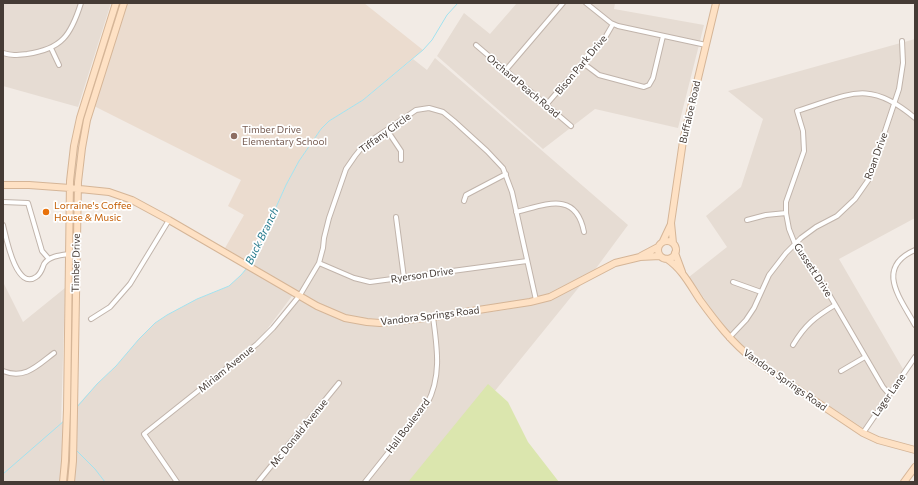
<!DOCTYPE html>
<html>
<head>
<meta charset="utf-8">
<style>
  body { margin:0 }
  #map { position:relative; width:918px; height:485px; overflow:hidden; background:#f2ebe5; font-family:Commissioner,sans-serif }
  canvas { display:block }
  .frame { position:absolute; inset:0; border:4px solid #453b35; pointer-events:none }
</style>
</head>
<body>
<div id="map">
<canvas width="918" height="485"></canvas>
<div class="frame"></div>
</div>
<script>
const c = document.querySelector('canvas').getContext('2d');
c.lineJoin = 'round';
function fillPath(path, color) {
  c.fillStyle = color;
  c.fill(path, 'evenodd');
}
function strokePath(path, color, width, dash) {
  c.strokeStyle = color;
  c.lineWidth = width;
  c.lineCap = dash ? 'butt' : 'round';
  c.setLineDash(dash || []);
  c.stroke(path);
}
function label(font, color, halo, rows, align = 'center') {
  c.font = font + ' Commissioner,sans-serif';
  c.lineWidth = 3.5;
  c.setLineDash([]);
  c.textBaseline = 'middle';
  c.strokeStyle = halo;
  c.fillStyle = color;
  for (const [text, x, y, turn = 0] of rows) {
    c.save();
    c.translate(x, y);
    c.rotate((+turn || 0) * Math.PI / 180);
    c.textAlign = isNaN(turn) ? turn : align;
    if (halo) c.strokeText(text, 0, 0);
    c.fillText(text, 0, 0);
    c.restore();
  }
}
fillPath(new Path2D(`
  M3 3H111L78 107 3 86Z
  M517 3H615L614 9 704 25 678 128 595 109 543 149 437 56 464 13 490 34Z
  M915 39V218L839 259 903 369 863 428 767 365 742 346 726 330 689 277 727 247 706 216 741 187 763 119 728 91Z
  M435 58 628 225 594 271 549 294 530 300 402 318 379 319 360 318 339 313 320 305 250 263 286 185 299 161 321 129 329 121 363 100 413 59 427 70Z
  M247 267 290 293 292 296 265 332 269 335 300 299 359 323 384 326 505 310 539 303 584 281 421 482H3V282L23 322 65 288 61 423 97 384 116 366 139 339 155 323 167 315 197 299 229 286 241 275Z`), '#e6dcd3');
fillPath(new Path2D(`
  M127 3H364L423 50 363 100 329 121 321 129 299 161 286 185 250 263 225 248 244 215 228 206 241 180 94 106Z`), '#ebdccf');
fillPath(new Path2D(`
  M488 384 508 402 528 442 559 482H408Z`), '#dbe6ae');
strokePath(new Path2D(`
  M249 264 259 245 286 185 299 161 321 129 329 121 363 100 423 50 432 40 447 15 458 3
  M77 407 97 384 116 366 139 339 155 323 167 315 197 299 229 286 241 275 247 268
  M76 450 95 469 105 482
  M3 474 64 421`), '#a2e2ef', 1);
const street = new Path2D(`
  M586 3 611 23 618 26 706 45
  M476 45 571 126
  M51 48 59 65
  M3 53C12 56 18 55 27 54 62 49 71 35 81 3
  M583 63 599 75 644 87 649 85 653 78 663 36
  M505 71 563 3
  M546 105 606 36 613 24
  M387 130 401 151V160
  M464 201 466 195 506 174
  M3 202 28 203 42 251 49 259
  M516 212C545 205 576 190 584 232
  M396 217 404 278
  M747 220 766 215 786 213
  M3 225C6 237 16 291 36 277 41 274 42 269 44 264 49 256 61 255 69 254
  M915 250C874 268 901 299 915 325
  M319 263 354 278 370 282 527 261
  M733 282 761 292
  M91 319 110 307 130 284 169 220
  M729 338 746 320 754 308 769 275 786 253 801 238 816 227 837 216 855 199 869 179 899 89 903 63 902 41
  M793 345C805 325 815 317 835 305
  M3 371C25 380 38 365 54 353
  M841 371 865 357
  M889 394 883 387 819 277 795 244 789 229 786 213V202L804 151 803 131 797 111C849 95 868 78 915 118
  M863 433 915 357
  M177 482 144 434 257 344 273 328 300 295 319 263 323 248 324 238 329 218 346 169 355 156 363 146 403 119 416 110 429 108 443 112 454 121 487 151 503 168 512 192 536 300
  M258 482 339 383
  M365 482 427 404C442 376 437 347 433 317`);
const secondary = new Path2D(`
  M3 185H29L70 188 109 192 132 200 169 220 317 306 345 318 367 322 380 323 433 317 530 302 550 297 615 263 640 257 660 256
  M658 250a9 9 0 1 1 18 0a9 9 0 1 1-18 0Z
  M663 241 671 224
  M673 243 671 223 683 141 716 3
  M675 253 682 272
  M641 256 658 247
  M667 259C682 269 690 285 700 300 716 322 732 343 754 360L863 433 878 440 915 450
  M63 482 65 461 67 410 70 181 74 146 80 118 116 3
  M71 482 73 461 74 411 78 182 82 148 87 120 124 3
  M904 482 915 467`);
strokePath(street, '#c1b4ab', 6);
strokePath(secondary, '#d5b597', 8);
strokePath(street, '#fff', 4);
strokePath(secondary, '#fee1c4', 6);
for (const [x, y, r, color] of [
  [234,136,4,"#8d6e63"],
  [46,212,4,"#e8710a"]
]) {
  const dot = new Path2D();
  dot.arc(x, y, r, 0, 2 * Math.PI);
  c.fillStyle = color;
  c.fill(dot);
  strokePath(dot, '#fff', 1.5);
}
label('10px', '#453b35', '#fff', [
  ["Bison Park Drive",581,65,-50],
  ["Orchard Peach Road",523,86,40],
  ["Buffaloe Road",690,112,-77],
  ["Tiffany Circle",385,133,-36],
  ["Roan Drive",876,156,-70],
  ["Timber Drive",76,263,-89],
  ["Gussett Drive",813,270,57],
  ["Ryerson Drive",422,275,-8],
  ["Vandora Springs Road",430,316,-7],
  ["Miriam Avenue",226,369,-39],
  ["Vandora Springs Road",785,380,35],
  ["Lager Lane",889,395,-55],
  ["Hall Boulevard",408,426,-53],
  ["Mc Donald Avenue",299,433,-51]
]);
label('10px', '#785e54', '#fff', [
  ["Timber Drive",242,130],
  ["Elementary School",242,142]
], 'left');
label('10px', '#c56008', '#fff', [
  ["Lorraine's Coffee",54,206],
  ["House & Music",54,218]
], 'left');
label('italic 11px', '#2a7d8f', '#fff', [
  ["Buck Branch",262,236,-64]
]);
</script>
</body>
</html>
